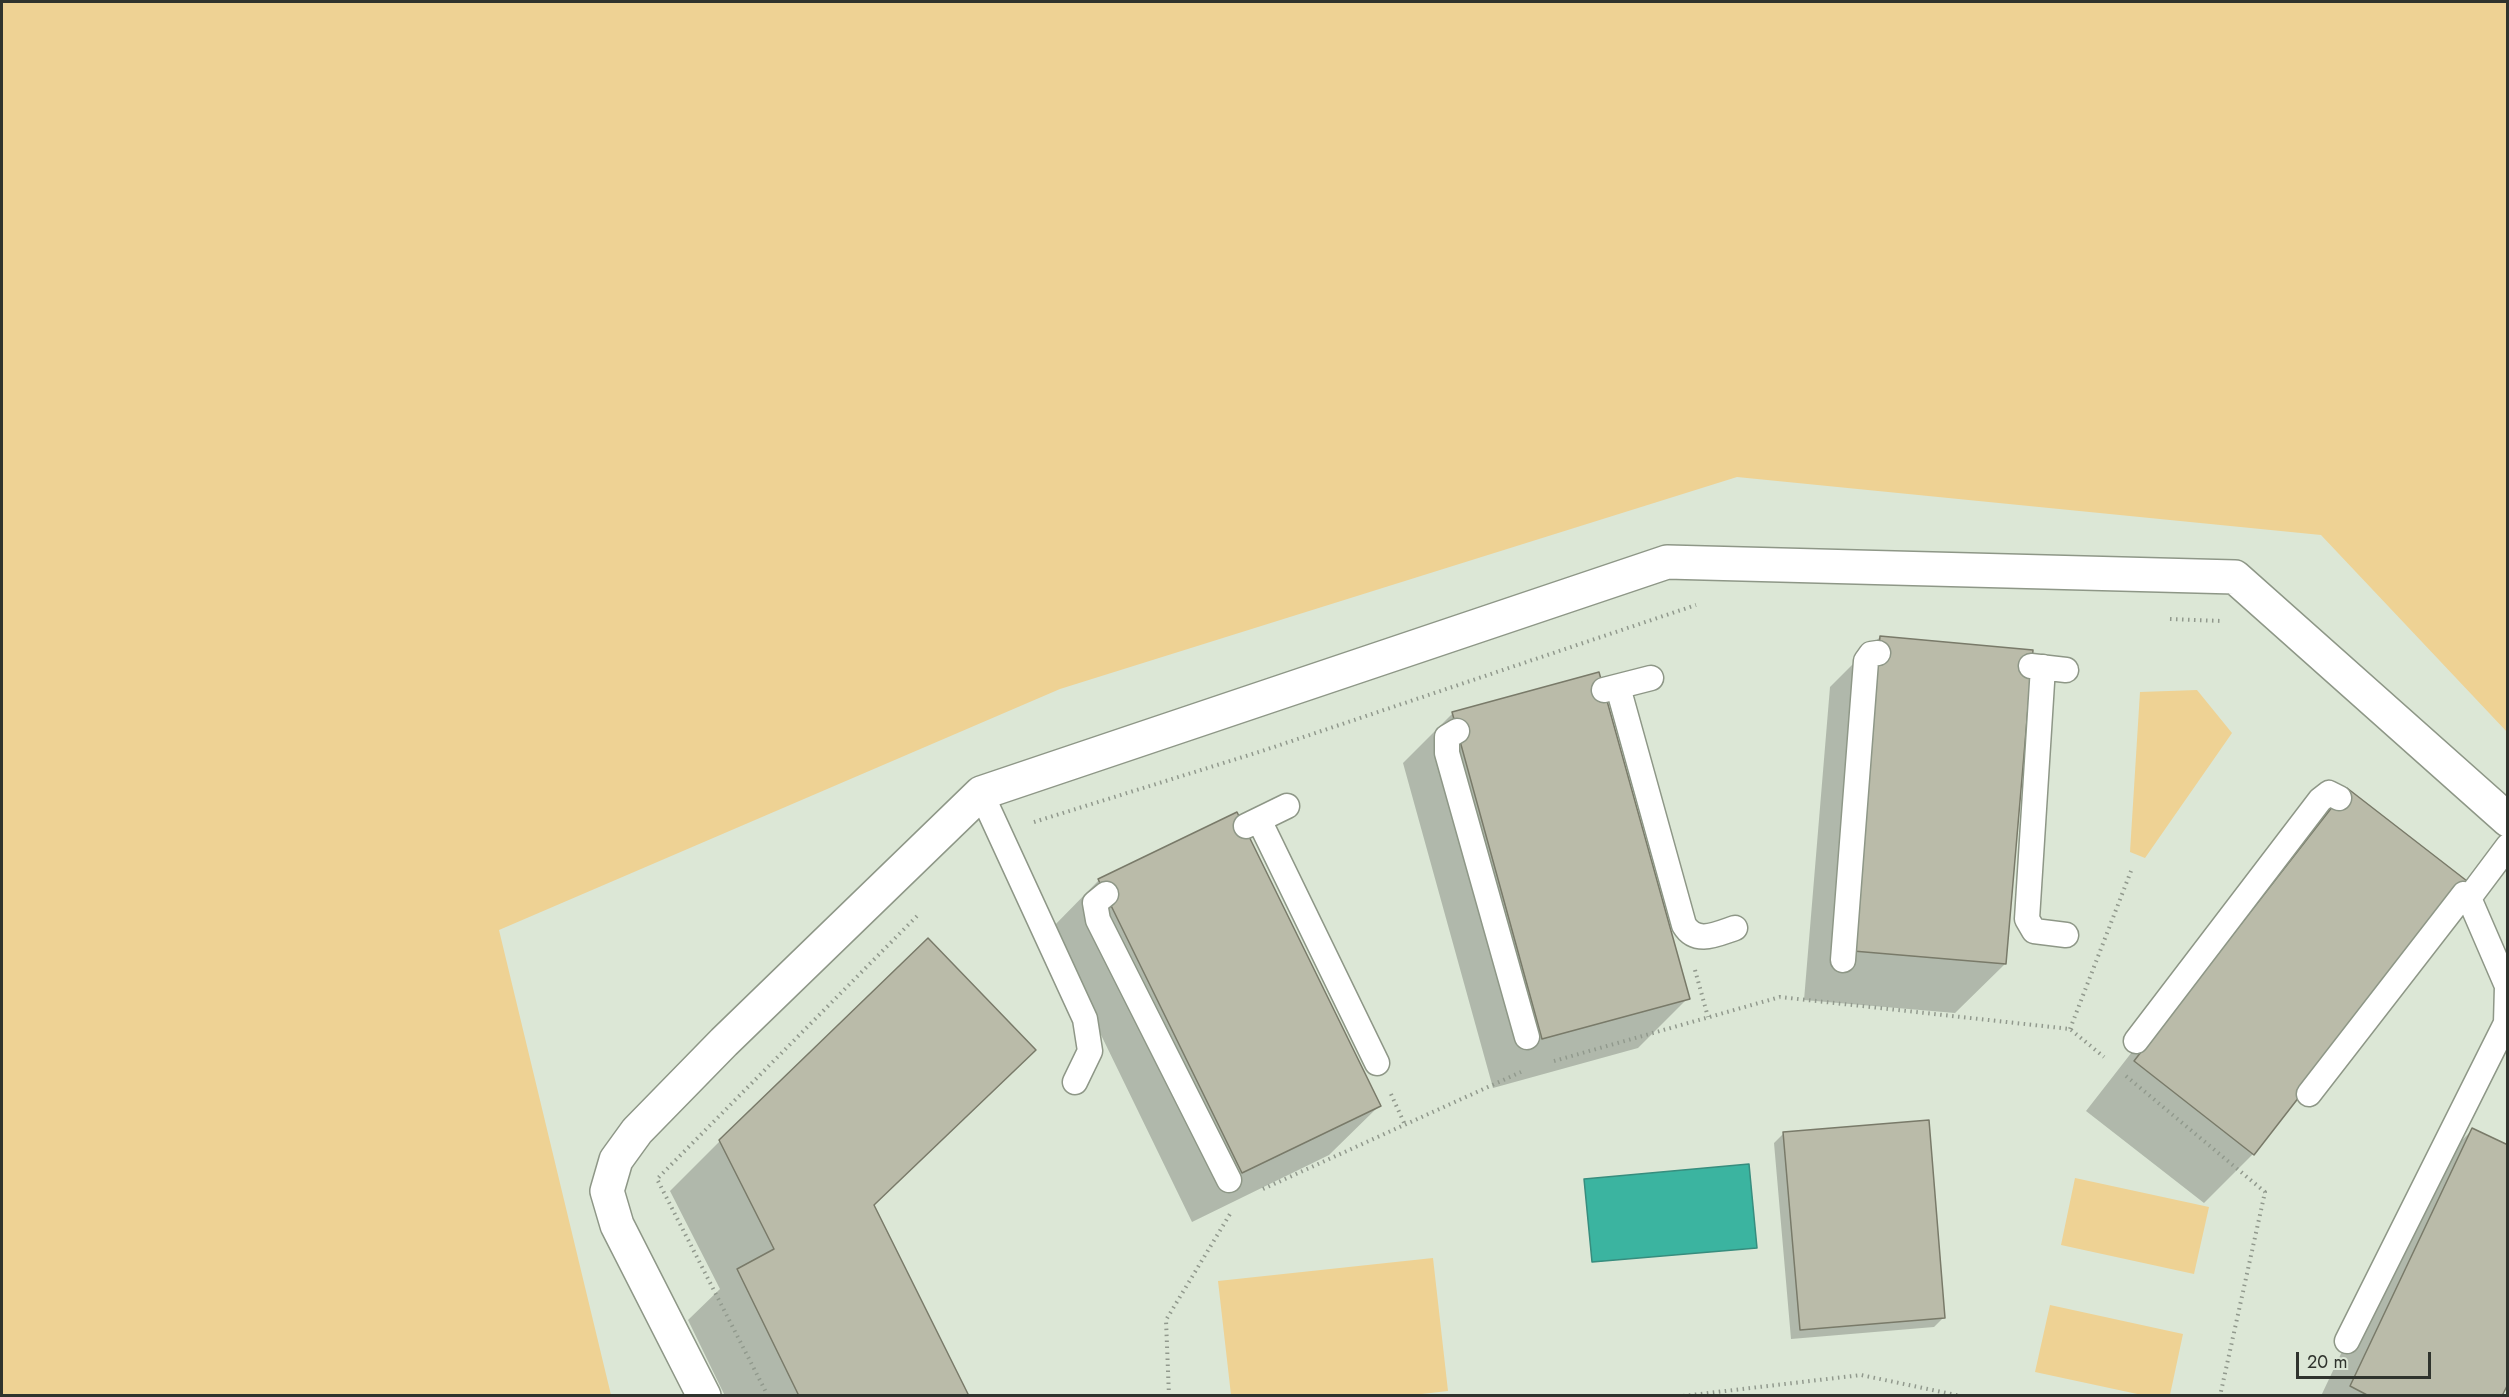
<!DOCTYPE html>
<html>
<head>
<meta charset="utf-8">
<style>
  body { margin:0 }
  #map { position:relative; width:2509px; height:1397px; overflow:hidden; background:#dce7d6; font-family:Jost,sans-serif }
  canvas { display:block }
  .frame { position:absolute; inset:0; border:3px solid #2f332d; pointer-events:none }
  .scale { position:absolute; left:2296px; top:1352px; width:135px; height:27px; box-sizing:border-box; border:3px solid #2f332d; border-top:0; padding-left:8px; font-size:18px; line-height:21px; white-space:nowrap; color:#2f332d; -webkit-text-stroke:4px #dce7d6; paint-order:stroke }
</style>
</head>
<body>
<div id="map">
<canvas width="2509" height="1397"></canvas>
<div class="frame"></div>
<div class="scale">20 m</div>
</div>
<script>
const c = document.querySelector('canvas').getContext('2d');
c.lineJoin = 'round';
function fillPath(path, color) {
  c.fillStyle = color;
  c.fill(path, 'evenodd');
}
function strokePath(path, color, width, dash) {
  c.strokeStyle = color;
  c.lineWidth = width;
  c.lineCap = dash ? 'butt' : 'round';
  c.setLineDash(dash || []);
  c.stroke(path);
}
fillPath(new Path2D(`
  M2 2H2507V732L2321 535 1737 477 1060 689 499 930 611 1395H2Z
  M2197 690 2232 733 2145 858 2130 852 2140 692Z
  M2075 1178 2209 1207 2194 1274 2061 1245Z
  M1433 1258 1448 1391 1404 1396 1231 1395 1218 1281Z
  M2050 1305 2183 1334 2170 1395H2142L2035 1372Z`), '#eed294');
const water = new Path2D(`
  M1749 1164 1757 1248 1592 1262 1584 1179Z`);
fillPath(water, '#3bb4a0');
strokePath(water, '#378d7e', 1.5);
fillPath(new Path2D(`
  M1880 637 2005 964 1955 1013 1804 1000 1830 687Z
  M1598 674 1688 998 1638 1048 1493 1088 1403 763 1452 714Z
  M2347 790 2253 1154 2204 1203 2086 1111 2298 839Z
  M1099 880 1379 1106 1329 1155 1192 1222 1050 930Z
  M1034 1050 873 1206 967 1396H725L688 1320 720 1289 670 1191 720 1141Z
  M2472 1130 2500 1396H2321L2423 1180Z
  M1783 1134 1944 1317 1934 1327 1791 1339 1774 1143Z`), '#0003');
const building = new Path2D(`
  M1880 636 2033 650 2006 964 1853 951Z
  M1599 672 1690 999 1542 1039 1452 712Z
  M2347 788 2467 881 2254 1155 2134 1061Z
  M1237 812 1381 1106 1242 1173 1098 879Z
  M928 938 1036 1050 874 1205 969 1396H799L737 1269 774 1249 719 1140Z
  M1929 1120 1945 1318 1800 1330 1783 1132Z
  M2472 1128 2508 1145V1384L2502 1396H2369L2350 1386Z`);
fillPath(building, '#babba9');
strokePath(building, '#797a69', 1.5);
const service = new Path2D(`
  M2031 666 2066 670
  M2043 667 2027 919 2034 931 2066 935
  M1618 687 1684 925C1696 945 1717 934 1735 928
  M1604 690 1651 678
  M1457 731 1447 737V753L1527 1037
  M981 793 1085 1019 1090 1051 1075 1082
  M1259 820 1377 1063
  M1246 826 1287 806
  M1106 894 1095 903 1098 920 1229 1180
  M1843 960 1866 661 1871 654 1878 653
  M2136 1041 2320 800 2329 793 2339 798
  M2309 1094 2464 894
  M2347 1341 2506 1023 2507 986 2469 898 2508 846`);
const minor = new Path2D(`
  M704 1396 617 1225 607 1191 616 1160 637 1131 724 1042 981 793 1667 562 2235 577 2508 820`);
strokePath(service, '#8e9787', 27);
strokePath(minor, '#8e9787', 36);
strokePath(new Path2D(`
  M2170 619 2222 621
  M1034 822 1262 751 1696 605
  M1695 970 1708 1017
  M2070 1029 2131 871
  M1554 1061 1780 997 2070 1029 2104 1057
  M2126 1076 2265 1192 2220 1396
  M1391 1094 1405 1125
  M1263 1189 1521 1072
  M768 1396 657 1179 920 913
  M1169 1396 1166 1320 1230 1214
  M1683 1396 1861 1375 1961 1396`), '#91998d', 4, [1.5, 4.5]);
strokePath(service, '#fff', 24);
strokePath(minor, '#fff', 33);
</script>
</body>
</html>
